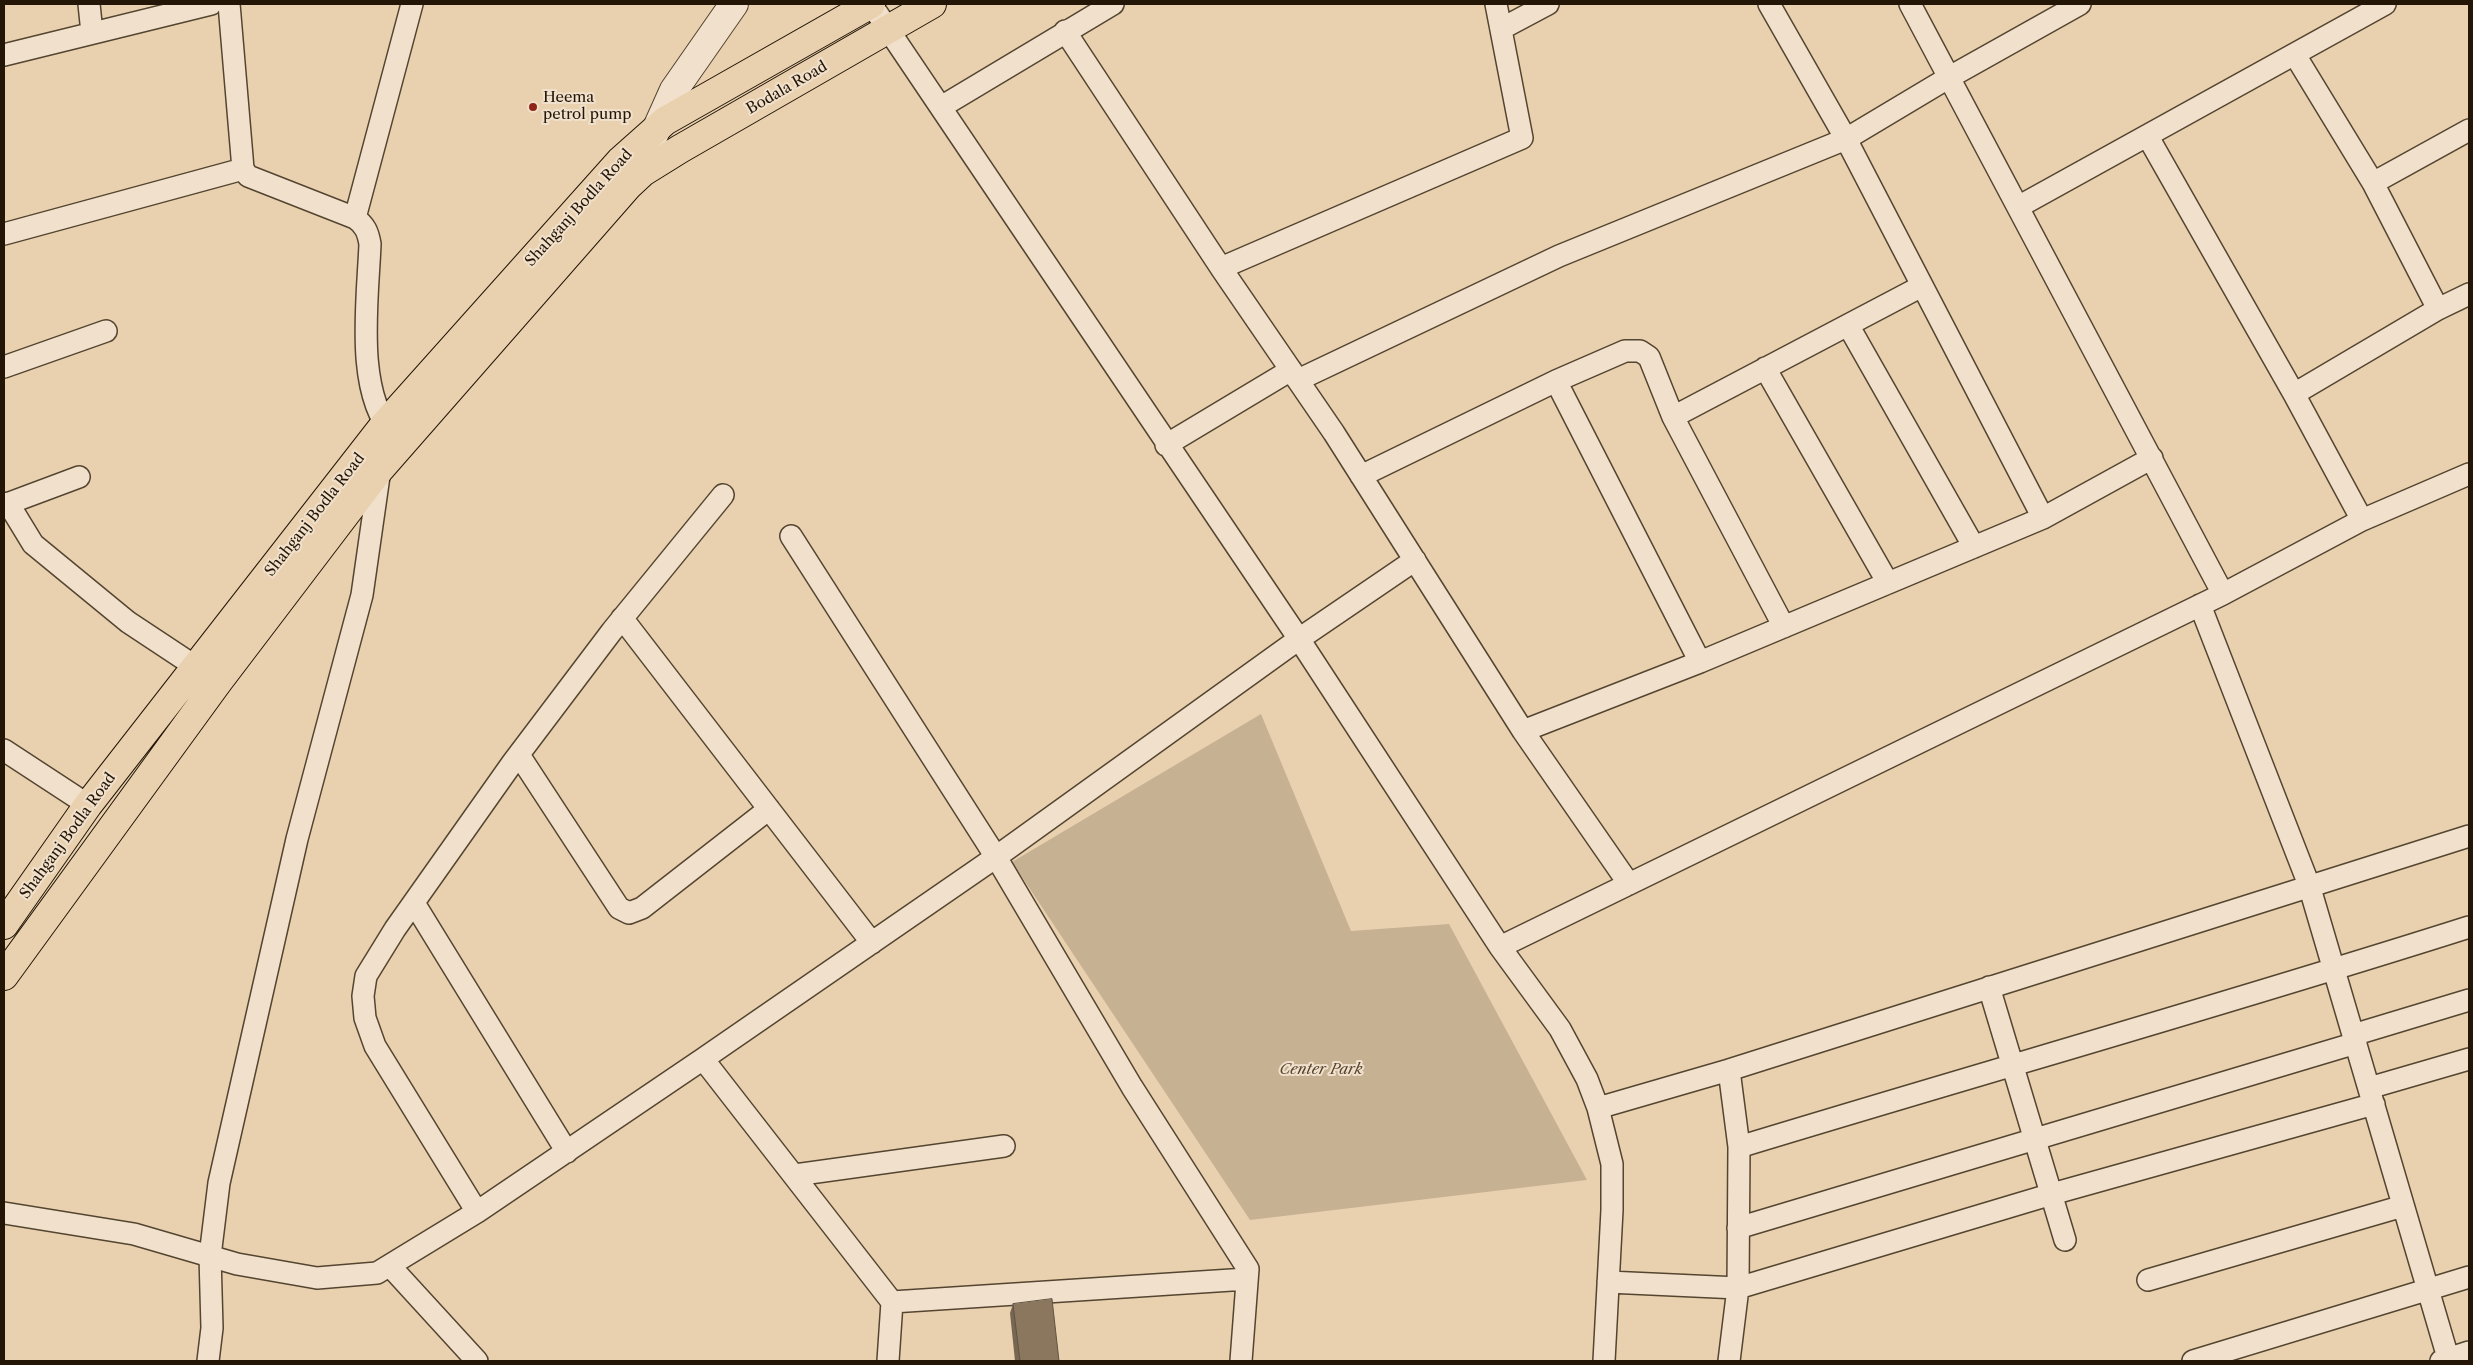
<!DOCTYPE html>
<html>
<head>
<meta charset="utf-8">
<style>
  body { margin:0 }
  #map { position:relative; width:2473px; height:1365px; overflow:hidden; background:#e9d1b0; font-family:"Libre Caslon Text",serif }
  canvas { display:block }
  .frame { position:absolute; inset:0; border:5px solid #231606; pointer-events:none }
</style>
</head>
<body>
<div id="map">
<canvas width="2473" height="1365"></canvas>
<div class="frame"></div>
</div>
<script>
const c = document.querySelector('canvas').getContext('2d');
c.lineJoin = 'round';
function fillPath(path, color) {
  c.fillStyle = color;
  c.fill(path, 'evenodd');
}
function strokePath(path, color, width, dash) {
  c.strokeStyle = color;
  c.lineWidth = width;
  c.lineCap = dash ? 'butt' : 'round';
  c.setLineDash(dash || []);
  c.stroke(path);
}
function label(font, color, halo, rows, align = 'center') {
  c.font = font + ' "Libre Caslon Text",serif';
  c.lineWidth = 4;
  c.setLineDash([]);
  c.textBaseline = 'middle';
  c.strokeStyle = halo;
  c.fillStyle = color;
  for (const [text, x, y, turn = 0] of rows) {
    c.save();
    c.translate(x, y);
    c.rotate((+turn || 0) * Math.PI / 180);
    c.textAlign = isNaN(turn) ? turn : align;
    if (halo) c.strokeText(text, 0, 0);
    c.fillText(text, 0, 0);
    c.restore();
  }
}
fillPath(new Path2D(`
  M1261 714 1351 931 1449 924 1587 1180 1250 1220 1012 862Z`), '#c7b193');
const minor = new Path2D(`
  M89 4 92 33
  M229 4 243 169 248 176 355 218C365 225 368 232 370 244 368 298 354 393 394 435
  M871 4 1299 639 1500 947 1560 1029 1587 1079 1598 1108 1612 1164V1210L1604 1361
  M1769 4 1846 139 2043 518
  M1910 4 2223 594
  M1501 29 1548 4
  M1065 31 1221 268 1522 138 1496 4
  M4 55 211 4
  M2295 55 2373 183 2438 309
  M941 107 1113 4
  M2148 137 2294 394
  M2373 183 2469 130
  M2018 207 2385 4
  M355 218 412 4
  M4 234 243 169
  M1221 268 1334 433 1523 731 1629 884
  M1848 325 1974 547
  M4 367 106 331
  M1765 368 1888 583
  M1298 380 1559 256 1846 139 1948 78 2080 4
  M1556 381 1625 351H1640L1649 357 1673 417
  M1166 445 1291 370
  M1361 476 1556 381 1700 662
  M8 503 33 544 128 622 196 667
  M4 505 79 477
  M2362 520 2294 394 2438 309 2469 294
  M791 536 996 857 1132 1087 1248 1269 1241 1361
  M2200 605 2309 885 2449 1361
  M622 618 872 943
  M1784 627 1673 417 1922 286
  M1523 731 1700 662 2043 518 2152 458
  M4 750 88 805
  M519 755 619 908 629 913 642 908 769 809
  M414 903 567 1152
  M1500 947 2223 594 2362 520 2469 474
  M1989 987 2065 1240
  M2353 1035 2469 1000
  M703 1059 892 1302 888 1361
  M1729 1070 1739 1147 1738 1288 1729 1361
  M2369 1088 2469 1059
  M1598 1108 1729 1070 2469 836
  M1739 1147C1982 1073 2227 1004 2469 927
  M795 1175 1004 1146
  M477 1212 375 1046 365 1018 363 996 366 976 395 929 513 762 612 631 723 495
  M4 1213 134 1234 237 1264 317 1278 377 1273 477 1212 703 1059 996 857 1299 639 1415 560
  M1738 1228 2356 1043
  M390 1266 477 1361
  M2148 1280 2403 1206
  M1608 1282 1738 1288 2052 1194 2374 1104
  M892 1302 1247 1279
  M208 1361 212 1328 210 1256 219 1183 297 839 362 595 380 469
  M2193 1361 2469 1277
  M2441 1361 2469 1352`);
const tertiary = new Path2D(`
  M652 139 674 90 734 4`);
const primary = new Path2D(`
  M4 925 88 805 384 425 620 161 665 121 871 4
  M4 976 218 682 380 469 628 186 643 172 680 149 932 4`);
strokePath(minor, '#544530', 24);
strokePath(tertiary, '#544530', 30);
strokePath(primary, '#231606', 30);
strokePath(minor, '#f1e1cc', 21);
strokePath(tertiary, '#f1e1cc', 28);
strokePath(primary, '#e9d1b0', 28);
fillPath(new Path2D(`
  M1013 1304 1059 1361H1015L1010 1313Z`), '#776651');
const building = new Path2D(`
  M1052 1299 1059 1361H1020L1013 1304Z`);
fillPath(building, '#8a775e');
strokePath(building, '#615342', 1);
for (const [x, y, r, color] of [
  [533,107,5,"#8f2418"]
]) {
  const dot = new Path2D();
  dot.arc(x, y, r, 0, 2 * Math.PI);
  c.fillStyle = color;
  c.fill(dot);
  strokePath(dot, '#f1e1cc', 2);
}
label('15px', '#231606', '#f1e1cc', [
  ["Bodala Road",787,88,-30],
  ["Shahganj Bodla Road",579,208,-48],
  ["Shahganj Bodla Road",315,515,-52],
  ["Shahganj Bodla Road",68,836,-54]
]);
label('15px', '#231606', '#f1e1cc', [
  ["Heema",543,98],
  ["petrol pump",543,115]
], 'left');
label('italic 15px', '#544430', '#f1e1cc', [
  ["Center Park",1321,1070]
]);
</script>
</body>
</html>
